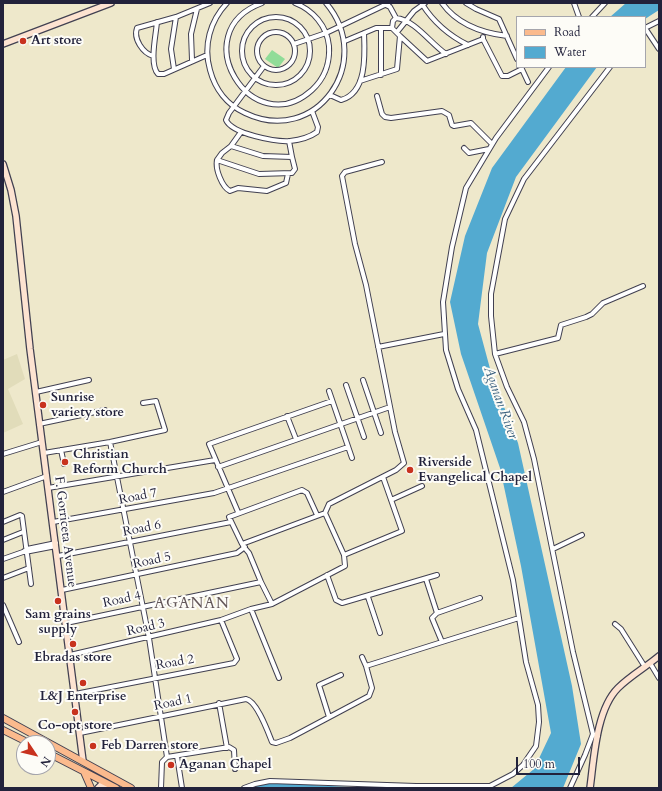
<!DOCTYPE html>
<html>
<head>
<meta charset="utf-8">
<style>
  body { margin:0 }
  #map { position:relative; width:662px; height:791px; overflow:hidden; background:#eee8cb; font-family:Cardo,serif }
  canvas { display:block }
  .frame { position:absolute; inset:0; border:4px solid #22223b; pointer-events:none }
  .legend { position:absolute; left:516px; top:16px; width:130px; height:52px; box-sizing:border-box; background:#fdfcf7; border:1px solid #a5a5ac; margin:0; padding:5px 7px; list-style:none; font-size:12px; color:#22223b }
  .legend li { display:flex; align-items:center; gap:8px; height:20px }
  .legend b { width:20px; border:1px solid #a5a5ac }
  .north { position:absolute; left:16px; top:735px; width:40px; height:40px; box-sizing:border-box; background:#fdfcf7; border:1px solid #a5a5ac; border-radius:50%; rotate:125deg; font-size:11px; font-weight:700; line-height:16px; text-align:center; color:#22223b }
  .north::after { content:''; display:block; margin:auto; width:14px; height:18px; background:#c8321e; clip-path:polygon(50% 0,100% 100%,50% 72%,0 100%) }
  .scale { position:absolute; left:516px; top:757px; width:64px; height:18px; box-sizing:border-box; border:2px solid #22223b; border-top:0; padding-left:5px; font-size:12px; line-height:14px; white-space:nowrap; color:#22223b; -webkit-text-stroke:3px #fdfcf7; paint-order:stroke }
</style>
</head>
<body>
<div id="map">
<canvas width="662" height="791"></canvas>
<div class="frame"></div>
<ul class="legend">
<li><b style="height:5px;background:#fbba8d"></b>Road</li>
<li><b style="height:11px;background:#53aad0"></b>Water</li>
</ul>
<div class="north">N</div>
<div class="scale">100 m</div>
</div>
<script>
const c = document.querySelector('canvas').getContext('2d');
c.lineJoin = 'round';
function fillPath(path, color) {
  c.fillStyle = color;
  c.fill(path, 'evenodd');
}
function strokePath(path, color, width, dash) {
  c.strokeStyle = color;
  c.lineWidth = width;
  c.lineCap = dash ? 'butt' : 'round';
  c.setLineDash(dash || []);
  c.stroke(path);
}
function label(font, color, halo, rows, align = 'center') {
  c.font = font + ' Cardo,serif';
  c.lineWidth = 4;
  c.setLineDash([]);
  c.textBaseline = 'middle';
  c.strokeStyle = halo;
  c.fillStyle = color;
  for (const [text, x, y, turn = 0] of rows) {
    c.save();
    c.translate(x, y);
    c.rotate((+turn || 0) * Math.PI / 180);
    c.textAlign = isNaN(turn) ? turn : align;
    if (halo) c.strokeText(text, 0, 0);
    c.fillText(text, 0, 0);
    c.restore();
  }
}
fillPath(new Path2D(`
  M17 354 25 379 8 389 23 424 3 433V360Z`), '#e1dcba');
fillPath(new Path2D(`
  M272 50 285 59 278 68 265 59Z`), '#90dc98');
fillPath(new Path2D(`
  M626 3H659V10L645 19V17H610Z
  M566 67H597L516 177 487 253 478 324 492 376 518 443 572 686 581 744 563 788H511L534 769 551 733 521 566 500 468 461 354 450 302 465 236 492 168Z
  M256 782 369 788H239Z`), '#53aad0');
const street = new Path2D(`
  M227 3C210 21 203 46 210 70 215 89 227 105 245 113 316 147 376 62 326 3
  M262 3C183 32 252 144 312 90 325 78 330 62 329 46 327 26 313 10 295 3
  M442 3C457 24 482 33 507 36
  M466 3 476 9 499 19 517 59
  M574 3 579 17
  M422 4C434 23 448 35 468 45
  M386 5 390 7 396 18
  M242 51a34 34 0 1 1 68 0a34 34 0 1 1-68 0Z
  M592 17 605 3
  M157 22C156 35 149 64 158 74H164L207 55
  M392 28 393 21 396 18C415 20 430 43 446 54
  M645 28 659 49
  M645 28 659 21
  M257 51a19 19 0 1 1 38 0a19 19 0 1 1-38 0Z
  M397 32 414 11 425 3
  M400 36 427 61 483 39
  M483 37V39L502 76H508L522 69
  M345 41 376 28H392L400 36 397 69 360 81
  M294 44 326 33 389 3
  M153 56C143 53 133 39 137 28L176 17 210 3
  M192 60 191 34 197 9
  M264 66 229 113 226 120C232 134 276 142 290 141 299 140 310 137 317 132L318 127 312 111
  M521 67 528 82
  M174 69 171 49 176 17
  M381 75V28
  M330 95 341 100C367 93 365 55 364 33
  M377 96 382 114 385 117 391 118 442 111 449 115 452 125 454 126 471 123 492 144
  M241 132 231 146 263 156 292 157 289 141
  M231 146 222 153 217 160 259 174 292 173 295 169 292 157
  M464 148 469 153 489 149
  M217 160C215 169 222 187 230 191L238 188 267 191 286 183 288 174
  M378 347 444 334
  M495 354 558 338 561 325 586 317 592 314 603 303 643 286
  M363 380 381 433
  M346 385 364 437
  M329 391 352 458
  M36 392 89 380
  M287 416 296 439
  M39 424 105 410
  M110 442 149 638 167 757
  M61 450 64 464
  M44 453 110 442 165 430 156 401 143 403
  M3 454 42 442
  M218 467 390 407
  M48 488 215 460
  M3 492 47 476
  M391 500 422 486
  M238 512 209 444 332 401
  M317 515 307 493 302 490 229 517 242 544 325 513
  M3 522 20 515 22 516 31 584
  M53 522 214 493 348 447
  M3 540 23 532
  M243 546 249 553 261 582 272 604
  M553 549 582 535
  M25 552 56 546
  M344 555 402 531 383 477
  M58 556 231 522
  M3 559 23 552 27 549 56 543
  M327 575 336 600 342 603 437 575
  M3 578 29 568
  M62 590 237 553 245 547
  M368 597 380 633
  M3 605 19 642
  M251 609 279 678
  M437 613 480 598
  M66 623 261 582
  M615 624 621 629 645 667
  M442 642 519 618
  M70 655 221 620 251 609 272 604 345 566 344 555 325 513 329 504 396 470 404 463 395 432 366 285 355 244 342 176 345 172 382 162
  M362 657 366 666
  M650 663 659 678
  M75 694 234 663 237 659 221 620
  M219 703 227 748
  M329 717 319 685 341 675
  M80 733 246 699C257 701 268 732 272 742L276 743 290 738 369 696 372 688 366 666 442 642 432 618 437 613 426 579
  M598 736 593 734 573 652 534 459 524 422 507 387 495 354 491 316V294L505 219 524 179 610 67
  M177 756 182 788
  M161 788 162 762 167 757 229 747 234 750 235 769
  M244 788 255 784 270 781 416 786H490L513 774 523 765 536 746 539 722 538 705 526 662 513 580 476 430 458 389 446 350 443 302 452 247 466 188 496 138 549 67
  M570 788 585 755 593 734`);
const secondary = new Path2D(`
  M3 44 111 3
  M3 164 11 190 16 216 30 349 83 761
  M98 788 102 784 108 786
  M590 788C594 759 596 710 618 688 630 676 646 667 659 656`);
const primary = new Path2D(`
  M3 718 131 788
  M3 730 29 743
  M48 753 116 788
  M84 772 91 788`);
strokePath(street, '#414051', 6);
strokePath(secondary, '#414051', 8);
strokePath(primary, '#414051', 8);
strokePath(street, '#fff', 4);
strokePath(secondary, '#fde3d1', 5.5);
strokePath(primary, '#fbba8d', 6);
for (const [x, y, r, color] of [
  [23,41,4,"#c8321e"],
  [43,405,4,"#c8321e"],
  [65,462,4,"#c8321e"],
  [410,470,4,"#c8321e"],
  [58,601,4,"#c8321e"],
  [73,644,4,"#c8321e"],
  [83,683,4,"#c8321e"],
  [75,712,4,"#c8321e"],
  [93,746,4,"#c8321e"],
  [171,765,4,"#c8321e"]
]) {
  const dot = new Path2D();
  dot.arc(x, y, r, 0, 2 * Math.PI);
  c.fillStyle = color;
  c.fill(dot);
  strokePath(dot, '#fdfcf7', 1.5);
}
label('bold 13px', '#22223b', '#fdfcf7', [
  ["Art store",31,41],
  ["Sunrise",51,398],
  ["variety store",51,413],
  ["Christian",73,455],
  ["Reform Church",73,470],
  ["Riverside",418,463],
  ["Evangelical Chapel",418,478],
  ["Sam grains",58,615,"center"],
  ["supply",58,630,"center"],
  ["Ebradas store",73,658,"center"],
  ["L&J Enterprise",83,697,"center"],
  ["Co-opt store",75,726,"center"],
  ["Feb Darren store",101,746],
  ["Aganan Chapel",179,765]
], 'left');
label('13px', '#22223b', '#fdfcf7', [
  ["Road 7",138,497,-11],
  ["Road 6",142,529,-11],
  ["F. Gorriceta Avenue",65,532,83],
  ["Road 5",152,561,-12],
  ["Road 4",122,600,-12],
  ["Road 3",146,628,-13],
  ["Road 2",175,663,-10],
  ["Road 1",173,703,-12]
]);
label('italic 14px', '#385f7e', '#fdfcf7', [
  ["Aganan River",500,403,70]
]);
c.letterSpacing = '1px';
label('15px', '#64585a', '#fdfcf7', [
  ["AGANAN",192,605]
]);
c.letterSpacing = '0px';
</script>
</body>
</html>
